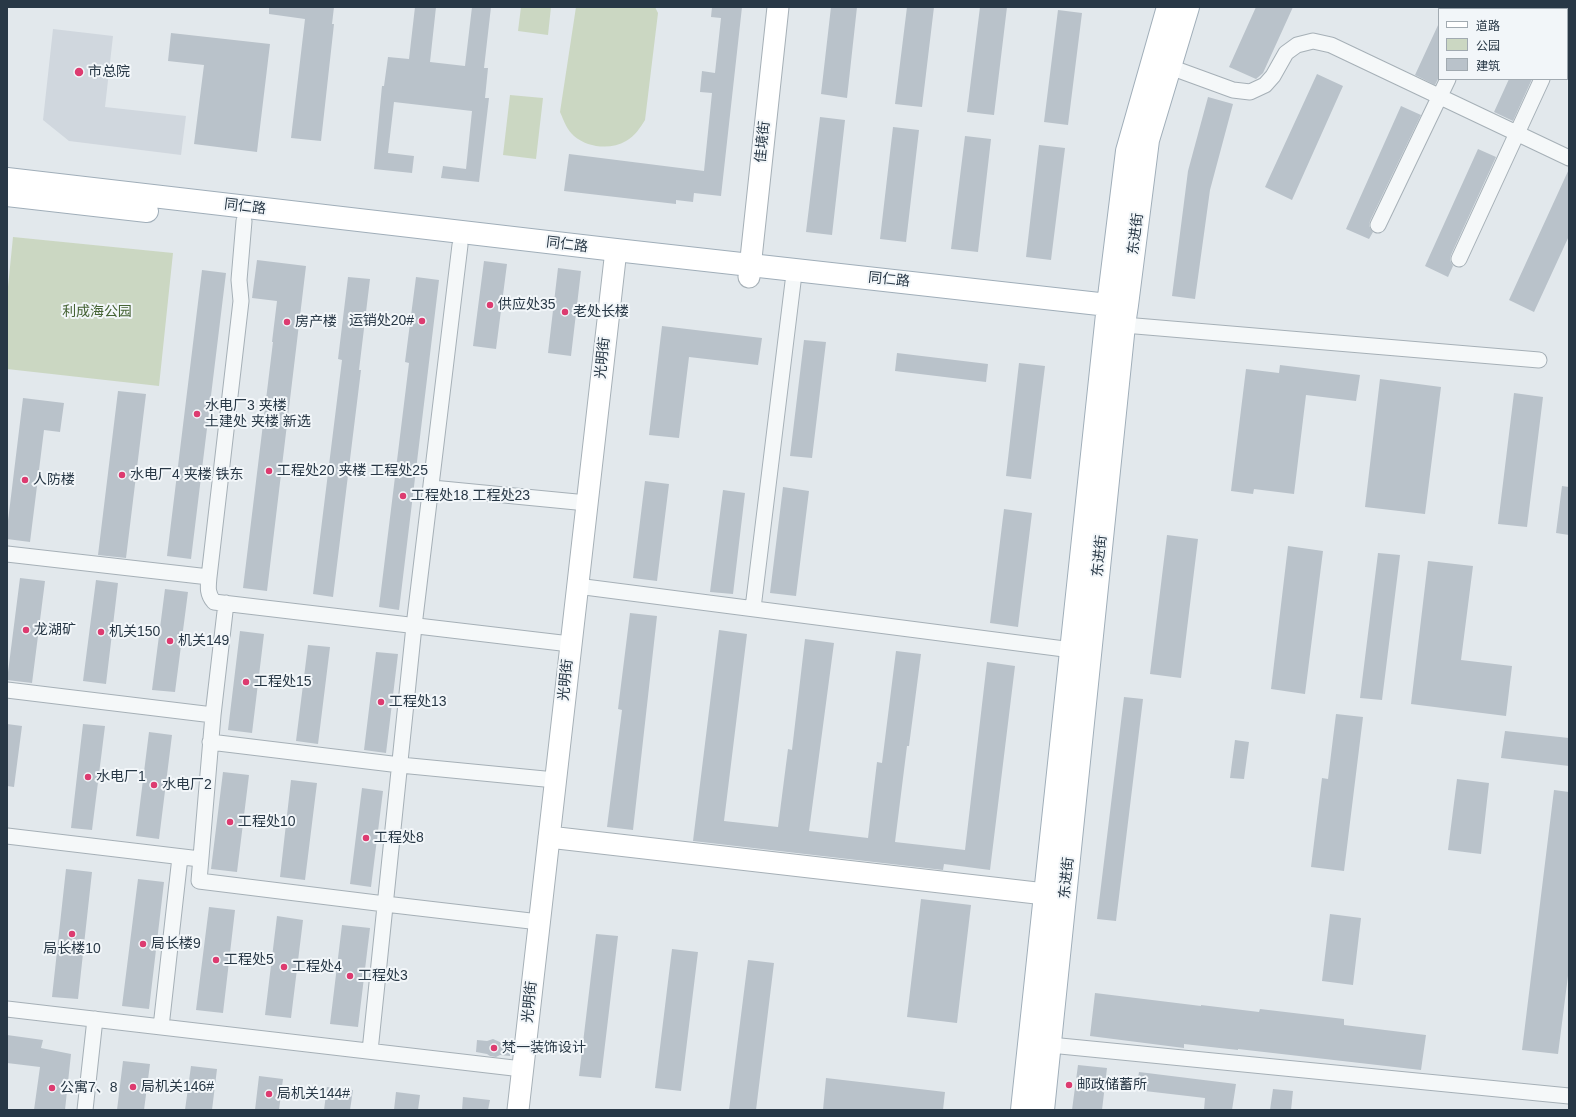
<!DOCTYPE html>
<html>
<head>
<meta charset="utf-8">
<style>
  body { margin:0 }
  #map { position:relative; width:1576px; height:1117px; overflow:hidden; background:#e2e8ec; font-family:Arial,"Noto Sans SC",sans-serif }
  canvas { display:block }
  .frame { position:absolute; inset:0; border:8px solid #283846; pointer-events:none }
  .legend { position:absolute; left:1438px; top:8px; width:130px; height:72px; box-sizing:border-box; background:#f2f6f9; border:1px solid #a1aab1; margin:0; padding:5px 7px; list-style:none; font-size:12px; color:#283846 }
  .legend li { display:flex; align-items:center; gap:8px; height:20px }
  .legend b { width:20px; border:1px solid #a1aab1 }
</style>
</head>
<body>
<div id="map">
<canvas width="1576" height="1117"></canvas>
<div class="frame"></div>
<ul class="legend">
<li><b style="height:5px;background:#fff"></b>道路</li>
<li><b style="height:11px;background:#cbd7c2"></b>公园</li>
<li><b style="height:11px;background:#b9c2ca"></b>建筑</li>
</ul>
</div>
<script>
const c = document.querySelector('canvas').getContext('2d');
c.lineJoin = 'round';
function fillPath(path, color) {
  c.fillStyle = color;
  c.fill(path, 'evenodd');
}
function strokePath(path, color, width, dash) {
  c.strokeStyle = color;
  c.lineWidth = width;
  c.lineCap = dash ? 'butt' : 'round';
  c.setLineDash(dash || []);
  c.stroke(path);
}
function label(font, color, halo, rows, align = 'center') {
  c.font = font + ' Arial,"Noto Sans SC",sans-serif';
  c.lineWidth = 4;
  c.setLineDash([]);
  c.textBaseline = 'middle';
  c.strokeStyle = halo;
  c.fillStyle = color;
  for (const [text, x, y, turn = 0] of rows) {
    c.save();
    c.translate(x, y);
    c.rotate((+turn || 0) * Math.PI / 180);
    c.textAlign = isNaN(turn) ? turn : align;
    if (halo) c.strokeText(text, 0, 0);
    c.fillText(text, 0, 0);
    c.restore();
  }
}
fillPath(new Path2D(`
  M53 29 113 36 105 107 186 116 181 155 69 141 43 120Z`), '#d0d7de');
fillPath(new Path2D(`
  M521 7H551L548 35 518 31Z
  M576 7H655L658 13 645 120C640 128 635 136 626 141 611 150 588 148 574 136 567 130 564 121 560 112Z
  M510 95 543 98 536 159 503 155Z
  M13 237 173 253 159 386 7 369V297Z`), '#cbd7c2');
fillPath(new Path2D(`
  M269 7H334L332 24H334L321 141 291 138 305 19 269 14Z
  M415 7H436L430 62 465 66 472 7H491L484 68H488L485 98H489L479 182 441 178 443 166 466 169 472 111 394 102 388 153 414 156 412 173 374 169 382 86H384L388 57 409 59Z
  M712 7H742L721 196 694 193 693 202 676 200V204L564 191 569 154 704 171 712 93 700 92 702 71 715 73 721 18 711 17Z
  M831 7H857L847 98 821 94Z
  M907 7H934L922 107 895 104Z
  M980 7H1007L994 115 967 112Z
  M1256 7H1293L1263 73 1256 79 1229 67Z
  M1058 10 1082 13 1068 125 1044 122Z
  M1439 23V77L1435 85 1415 75Z
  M171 33 270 44 257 152 194 144 204 65 168 61Z
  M1317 74 1343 86 1292 200 1265 187Z
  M1509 79H1532L1513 121 1494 112Z
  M1208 97 1233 104 1210 190 1195 299 1172 296 1188 171Z
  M1401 106 1421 115 1370 221 1369 226 1373 232 1369 239 1346 229Z
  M820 117 845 120 832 235 806 232Z
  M893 127 919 130 906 242 880 239Z
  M965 136 991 139 978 252 951 249Z
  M1039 145 1065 148 1051 260 1026 257Z
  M1478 149 1496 157 1451 255 1450 260 1453 266 1448 277 1425 266Z
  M1569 169V236L1534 312 1509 300Z
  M257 260 306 266 267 591 243 588 273 342H272L277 301 252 298Z
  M484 261 507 264 496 349 473 346Z
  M558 268 581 271 571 356 548 353Z
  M202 270 226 273 191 559 167 556Z
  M348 277 370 279 359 370H361L333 597 313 594 342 360 338 359Z
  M416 277 439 280 399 610 379 607 409 363 405 362Z
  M662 326 762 338 758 365 689 357 679 438 649 435Z
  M804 340 826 342 812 458 790 456Z
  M897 353 988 364 986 382 895 371Z
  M1019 363 1045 366 1031 479 1006 476Z
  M1280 365 1360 375 1356 401 1306 395 1294 494 1254 489 1253 494 1231 491 1246 369 1279 373Z
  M1380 379 1441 387 1425 514 1365 507Z
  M118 391 146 394 126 558 98 555Z
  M1514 393 1543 397 1527 527 1498 524Z
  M23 398 64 403 60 432 44 430 30 542 7 539V529Z
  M645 481 669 484 657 581 633 578Z
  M1562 486 1569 487V535L1556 533Z
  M783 487 809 491 796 596 770 593Z
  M723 490 745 493 733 594 710 592Z
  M1004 509 1032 513 1018 627 990 623Z
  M1167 535 1198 539 1181 678 1150 674Z
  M1288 546 1323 551 1305 694 1271 689Z
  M1378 553 1400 555 1382 700 1360 698Z
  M1428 561 1473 566 1461 660 1512 666 1506 716 1411 704Z
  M20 578 45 581 32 683 7 680Z
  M96 580 118 583 106 684 83 681Z
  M165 589 188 592 175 692 152 690Z
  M630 613 657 616 633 830 607 827 622 710 618 709Z
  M719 630 747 634 724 821 778 827 788 749 792 750 805 639 834 643 809 831 868 838 877 762 882 763 896 651 921 654 909 746H907L895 842 965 850 987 662 1015 666 990 870 944 864 943 870 693 841Z
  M240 631 264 634 252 733 228 730Z
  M308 645 330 647 318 744 296 741Z
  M376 652 398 654 386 753 364 750Z
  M1124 697 1143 699 1116 921 1097 919Z
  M1336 714 1363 717 1344 871 1311 867 1322 778 1328 779Z
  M7 724 22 726 14 787 7 786Z
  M83 724 105 726 92 830 71 828Z
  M1505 731 1569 738V766L1501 758Z
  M149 732 172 735 159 839 136 836Z
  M1235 740 1249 742 1244 779 1230 778Z
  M223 772 249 775 237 872 211 869Z
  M1457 779 1489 783 1481 854 1448 850Z
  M291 780 317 783 305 880 280 877Z
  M362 788 383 791 371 887 350 884Z
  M1554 790 1569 792V968L1558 1054 1522 1050Z
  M66 869 92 872 78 999 52 997Z
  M138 879 164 882 149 1009 122 1006Z
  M921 899 971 905 957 1023 907 1017Z
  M209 907 235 910 223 1013 196 1010Z
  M1330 914 1361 918 1353 985 1322 981Z
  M277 916 303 920 291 1018 265 1015Z
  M342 925 370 928 358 1027 330 1024Z
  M596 934 618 936 601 1078 579 1076Z
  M672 949 698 952 681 1091 655 1088Z
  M748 960 774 963 756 1110H729Z
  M1095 993 1201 1006V1005L1259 1012 1260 1009 1344 1019V1025L1426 1035 1421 1070 1238 1049V1050L1184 1044V1048L1090 1036Z
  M7 1035 43 1040 41 1048 71 1054 65 1110H34L40 1067 7 1063Z
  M493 1039 502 1043 511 1044 510 1056 500 1055 496 1057 490 1056 487 1054 476 1052 477 1040 487 1041Z
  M123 1061 150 1064 144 1110H117Z
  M1078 1065 1107 1068 1102 1110H1072Z
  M191 1066 217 1069 212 1110H185Z
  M1139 1072 1236 1084 1232 1110H1204L1205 1098 1136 1090Z
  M259 1076 283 1079 279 1110H255Z
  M826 1078 945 1092 943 1110H823Z
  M327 1087 353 1090 350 1110H324Z
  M1273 1089 1293 1091 1291 1110H1270Z
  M396 1092 420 1095 418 1110H394Z
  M463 1097 490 1100 488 1110H462Z`), '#b9c2ca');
const street = new Path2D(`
  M1479 9 1480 7
  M1567 25 1569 21
  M1170 67 1233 90 1250 92 1265 85 1273 76 1286 53 1297 45 1313 41 1331 45 1569 158
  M244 221 239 280 241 301 209 577C208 587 207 594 214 602L570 644
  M1378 225 1448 79
  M1459 259 1542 79
  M1124 325 1539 360
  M432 488 587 503
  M7 554 209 577
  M577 586 1072 650
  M226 603 213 715 199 881 385 904 539 922
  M753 608 793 282
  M7 690 213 715
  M210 742 400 765 555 780
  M7 836 200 859
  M7 1009 522 1069
  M161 1027 180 857
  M1040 1044 1569 1096
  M370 1051 414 626 460 245
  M85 1110 95 1019`);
const secondary = new Path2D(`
  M749 277 778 7
  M549 837 1045 894
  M518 1110 616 250`);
const primary = new Path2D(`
  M7 179 616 250 1108 305H1127
  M7 195 147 211
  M1022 1110 1108 305 1127 151 1168 7
  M1043 1110 1124 325 1127 305 1148 140 1188 7`);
strokePath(street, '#a6b0b7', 17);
strokePath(secondary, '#a6b0b7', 23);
strokePath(primary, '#a0aeb9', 24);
strokePath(street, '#f5f8f9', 15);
strokePath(secondary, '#fff', 21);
strokePath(primary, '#fff', 22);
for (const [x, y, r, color] of [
  [79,72,5,"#dd3b70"],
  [490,305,4,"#dd3b70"],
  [565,312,4,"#dd3b70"],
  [422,321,4,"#dd3b70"],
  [287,322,4,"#dd3b70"],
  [197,414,4,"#dd3b70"],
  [269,471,4,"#dd3b70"],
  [122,475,4,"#dd3b70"],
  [25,480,4,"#dd3b70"],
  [403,496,4,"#dd3b70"],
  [26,630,4,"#dd3b70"],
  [101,632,4,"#dd3b70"],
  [170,641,4,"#dd3b70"],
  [246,682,4,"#dd3b70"],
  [381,702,4,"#dd3b70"],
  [88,777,4,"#dd3b70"],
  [154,785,4,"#dd3b70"],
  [230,822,4,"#dd3b70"],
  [366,838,4,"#dd3b70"],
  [72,934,4,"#dd3b70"],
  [143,944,4,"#dd3b70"],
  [216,960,4,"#dd3b70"],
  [284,967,4,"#dd3b70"],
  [350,976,4,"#dd3b70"],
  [494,1048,4,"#dd3b70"],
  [1069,1085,4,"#dd3b70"],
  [133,1087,4,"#dd3b70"],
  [52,1088,4,"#dd3b70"],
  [269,1094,4,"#dd3b70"]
]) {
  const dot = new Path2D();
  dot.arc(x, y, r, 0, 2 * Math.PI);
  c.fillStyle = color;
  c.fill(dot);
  strokePath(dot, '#f2f6f9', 1.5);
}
label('14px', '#283846', '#f2f6f9', [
  ["市总院",88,72],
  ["供应处35",498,305],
  ["老处长楼",573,312],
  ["运销处20#",414,321,"right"],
  ["房产楼",295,322],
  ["水电厂3 夹楼",205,406],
  ["土建处 夹楼 新选",205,422],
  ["工程处20 夹楼 工程处25",277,471],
  ["水电厂4 夹楼 铁东",130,475],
  ["人防楼",33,480],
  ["工程处18 工程处23",411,496],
  ["龙湖矿",34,630],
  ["机关150",109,632],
  ["机关149",178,641],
  ["工程处15",254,682],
  ["工程处13",389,702],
  ["水电厂1",96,777],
  ["水电厂2",162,785],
  ["工程处10",238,822],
  ["工程处8",374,838],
  ["局长楼9",151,944],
  ["局长楼10",72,949,"center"],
  ["工程处5",224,960],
  ["工程处4",292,967],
  ["工程处3",358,976],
  ["梵一装饰设计",502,1048],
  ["邮政储蓄所",1077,1085],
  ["局机关146#",141,1087],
  ["公寓7、8",60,1088],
  ["局机关144#",277,1094]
], 'left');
label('14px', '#283846', '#f2f6f9', [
  ["佳境街",763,142,-84],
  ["同仁路",245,207,7],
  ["东进街",1136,234,-83],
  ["同仁路",567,245,7],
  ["同仁路",889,280,6],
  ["光明街",603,358,-84],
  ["东进街",1100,556,-84],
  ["光明街",566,680,-84],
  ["东进街",1067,878,-84],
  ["光明街",530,1002,-84]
]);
label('14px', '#456334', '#f2f6f9', [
  ["利成海公园",97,312]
]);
</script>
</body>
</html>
